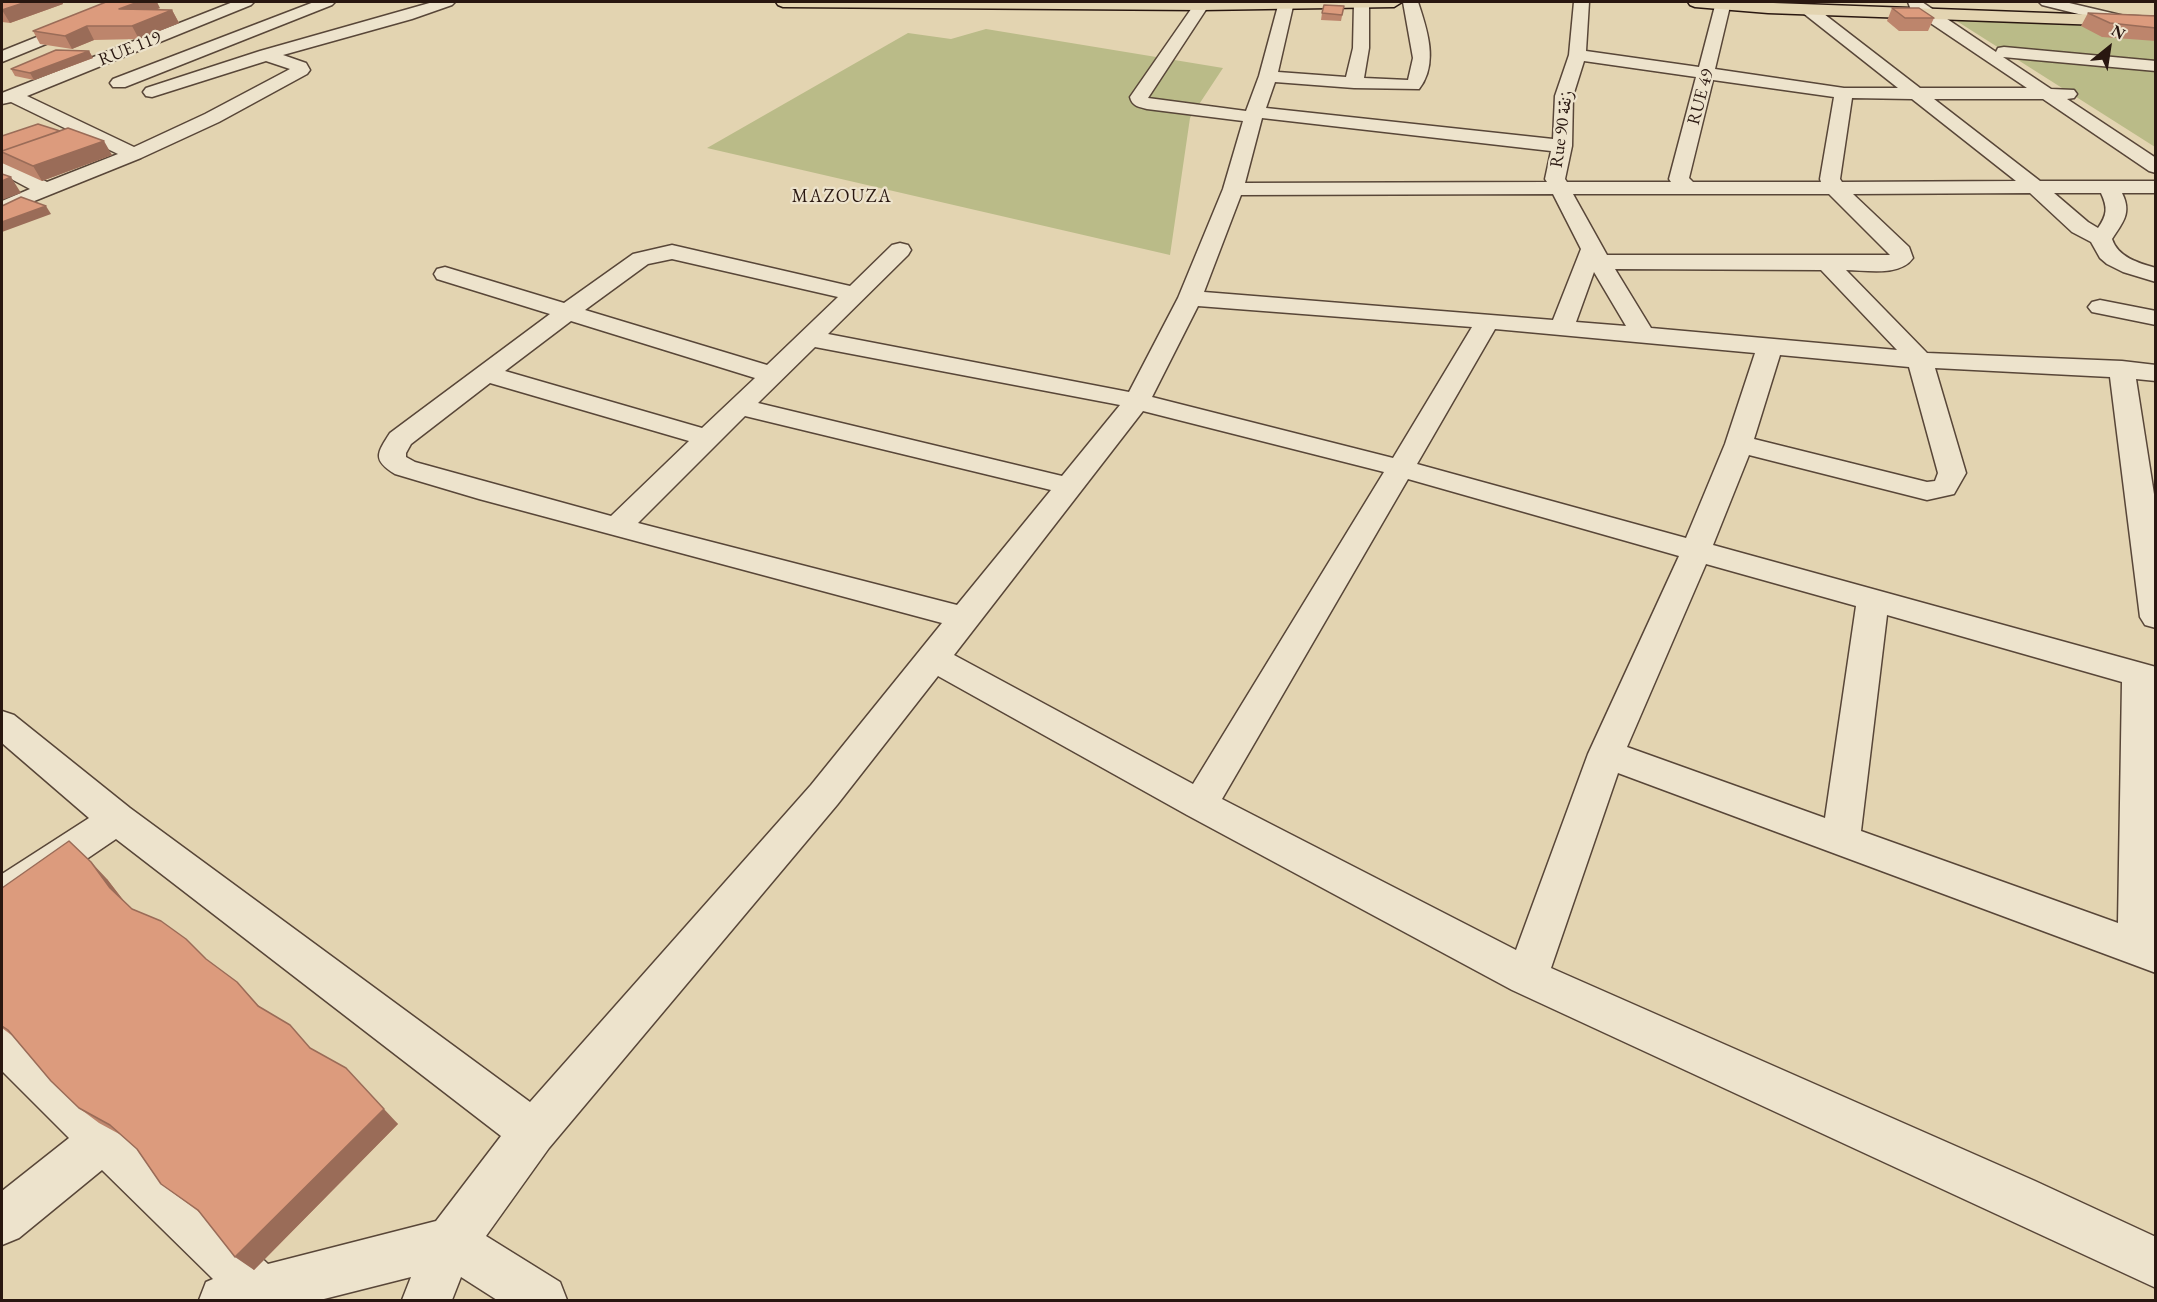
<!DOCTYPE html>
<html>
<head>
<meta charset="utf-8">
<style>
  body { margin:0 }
  #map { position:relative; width:2157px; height:1302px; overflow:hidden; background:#e3d4b1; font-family:"EB Garamond",serif }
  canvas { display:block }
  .frame { position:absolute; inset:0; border:3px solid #291710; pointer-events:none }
  .north { position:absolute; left:2079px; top:18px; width:60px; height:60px; -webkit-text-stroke:4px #ede3cc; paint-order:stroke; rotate:30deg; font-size:16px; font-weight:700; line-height:24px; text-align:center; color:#291710 }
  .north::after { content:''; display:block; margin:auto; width:21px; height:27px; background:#291710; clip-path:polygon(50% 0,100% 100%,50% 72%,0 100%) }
</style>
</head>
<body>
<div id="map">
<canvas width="2157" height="1302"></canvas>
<div class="frame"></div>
<div class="north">N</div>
</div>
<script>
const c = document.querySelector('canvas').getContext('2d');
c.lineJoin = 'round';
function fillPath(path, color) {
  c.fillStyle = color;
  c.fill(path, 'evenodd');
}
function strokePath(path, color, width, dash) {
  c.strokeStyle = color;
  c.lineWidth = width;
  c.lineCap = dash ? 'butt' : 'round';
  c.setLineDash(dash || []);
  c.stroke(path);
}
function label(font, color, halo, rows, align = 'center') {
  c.font = font + ' "EB Garamond",Amiri,serif';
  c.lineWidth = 4.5;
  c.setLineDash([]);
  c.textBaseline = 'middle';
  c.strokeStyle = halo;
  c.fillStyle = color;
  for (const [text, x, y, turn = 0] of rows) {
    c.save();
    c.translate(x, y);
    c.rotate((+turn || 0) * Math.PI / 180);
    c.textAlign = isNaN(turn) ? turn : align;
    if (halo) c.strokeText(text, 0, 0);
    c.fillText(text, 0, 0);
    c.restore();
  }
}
fillPath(new Path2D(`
  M1955 20 2155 26V147Z
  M986 29 1223 68 1190 118 1170 255 707 148 908 33 951 39Z`), '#babb88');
const minor = new Path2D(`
  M124 2H144L141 5 2 62V51Z
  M233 2H254L251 5 27 96 134 147 205 114 290 69 266 61 152 97 146 96 143 92 146 88 260 51 433 2H455L452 5 412 19 283 55 306 63 310 70 307 74 219 122 141 158 2 214V201L30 189 2 174V160L9 162 47 182 118 154 11 102 2 104V93Z
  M314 2H335L332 5 125 87H113L110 83 113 79Z
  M1196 2H1206L1209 5 1148 98 1246 111 1259 76 1279 2H1294L1278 72 1346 77 1353 48 1354 3 1369 2V48L1364 78 1408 80 1413 58 1403 2H1418C1427 29 1439 64 1419 89L1354 88 1275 82 1266 108 1553 139 1555 96 1569 55 1574 2H1589L1586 51 1699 67 1716 2H1731L1715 69 1844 88H1898L1803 13 1801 10 1803 7H1815L1920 88H2027L1911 10 1908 2H1922L1996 52 1998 48 2004 47 2156 61V71L2003 57 2051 89 2074 90 2077 94 2074 98 2067 99 2156 158V173L2149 171 2043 99H1934L2040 181H2156V193H2122C2132 213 2123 222 2112 239 2118 257 2138 263 2156 268V282L2123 272 2107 264 2100 258 2091 242 2072 232 2030 193 1853 194 1909 247 1913 258C1900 277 1866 270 1846 270L1927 353 2122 361 2156 365V381L2136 379 2156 507V628L2145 625 2140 617 2110 377 1935 368 1966 473 1954 494 1927 500 1749 455 1713 545 2156 667V973L1618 773 1551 968 2035 1181 2156 1237V1288L1512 990 1187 815 938 676 837 805 549 1148 486 1236 560 1282 567 1300H497L461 1277 452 1300H402L411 1277 320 1300H199L206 1282 213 1279 102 1170 19 1238 2 1245V1191L69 1138 2 1071V1022L17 1028 268 1264 436 1221 501 1136 116 839 16 907 2 912V874L89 818 2 743V711L14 715 130 808 530 1102 811 785 942 623 479 499 395 474C372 460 377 453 390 433L550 314 437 279 434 274 437 269 445 267 564 303 633 254 672 245 850 286 892 245 900 243 908 245 911 250 908 255 828 334 1129 392 1178 298 1223 189 1243 121 1147 109C1139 107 1132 106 1130 97ZM1584 61 1696 77 1669 179 1671 182H1567L1565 179 1572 146 1573 96ZM1713 80 1834 97 1820 179 1821 182H1693L1689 178ZM1852 98 1912 99 2016 181 1842 182 1840 179ZM1262 118 1551 151 1545 179 1547 182 1245 183ZM2054 193H2101C2108 208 2107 215 2098 228L2088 222ZM1553 194 1581 249 1553 320 1204 292 1241 195ZM1573 194H1829L1890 255H1607ZM672 259 838 297 767 365 585 310 648 264ZM1615 269 1821 270 1897 350 1651 328ZM1594 272 1626 326 1576 322ZM1198 306 1472 327 1393 458 1152 397ZM571 321 755 378 702 428 505 371ZM1495 329 1755 353 1725 444 1686 538 1417 464ZM815 347 1120 405 1062 476 758 403ZM1780 355 1909 367 1938 473 1935 481 1927 482 1754 439ZM490 383 689 441 611 516 415 462 406 457V453L411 444ZM1143 411 1384 472 1193 784 954 655ZM745 416 1051 490 957 605 638 523ZM1408 479 1679 556 1588 754 1516 950 1222 799ZM1706 564 1856 606 1825 818 1627 747ZM1887 615 2122 682 2118 923 1861 831Z
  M2039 2H2065L2133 18 2135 21 2127 26 2042 5Z
  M2100 300 2156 311V325L2092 312 2088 307 2092 302Z`);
const major = new Path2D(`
  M776 2H1402L1394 7 1201 10 783 7 778 5Z
  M1688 2H1746L2156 17V27L1768 13 1695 7 1690 5Z`);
strokePath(minor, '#584638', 3);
strokePath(major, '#291710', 3);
fillPath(minor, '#ede3cc');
fillPath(major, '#e3d4b1');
fillPath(new Path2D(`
  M2 2H62L63 4 10 23 2 22Z
  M1344 6 1341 21 1321 20 1322 13Z
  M160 8 156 10H172L179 23 139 39 94 40 72 49 40 44 33 31Z
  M1892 8 1934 18 1928 31H1899L1887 21Z
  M2088 13 2156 16V41L2102 37 2081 26Z
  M89 51 93 58 34 80 15 76 11 69Z
  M2 136 112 155 42 181 2 163Z
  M107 879 124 901 132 909 237 982 261 1008 311 1049 398 1124 254 1270 199 1212 161 1184 137 1149 121 1135 99 1123 79 1108 14 1037 2 1028V888Z`), '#bd856c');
fillPath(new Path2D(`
  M26 2H62L63 4 10 23 2 10Z
  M138 2H157L160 8 126 22 119 9Z
  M172 10 179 23 139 39 132 26Z
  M87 26 94 40 72 49 65 36Z
  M89 51 93 58 34 80 30 73Z
  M104 141 112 155 42 181 33 166Z
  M11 177 21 193 2 200V181Z
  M46 206 51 214 2 232V222Z
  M91 862 107 879 127 905 110 888Z
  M384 1109 398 1124 254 1270 235 1257Z`), '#9a6c58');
const building = new Path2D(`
  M2 2H26L2 10Z
  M106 2H138L119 9 172 10 132 26H87L65 36 33 31Z
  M1324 5 1344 6 1342 15 1322 13Z
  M1892 8H1919L1934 18H1905Z
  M2088 13 2156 16V28L2110 23Z
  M56 50 89 51 30 73 11 69Z
  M38 124 60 131 2 151V136Z
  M68 128 104 141 33 166 2 152V151Z
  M2 174 11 177 2 181Z
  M21 197 46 206 2 222V206Z
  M69 841 91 862 110 888 132 909 161 921 186 939 206 959 237 982 258 1006 290 1025 310 1048 346 1068 384 1109 235 1257 198 1210 161 1184 137 1149 110 1125 79 1108 51 1081 8 1030 2 1026V888Z`);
fillPath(building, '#dc9b7d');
strokePath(building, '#9a6c58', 1.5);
label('18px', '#291710', '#ede3cc', [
  ["RUE 119",130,49,-22],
  ["RUE 49",1701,97,-75],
  ["Rue 90 زنقة",1562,129,-82]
]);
c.letterSpacing = '1.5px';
label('18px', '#291710', '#ede3cc', [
  ["MAZOUZA",842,197]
]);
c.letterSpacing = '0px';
</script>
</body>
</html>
